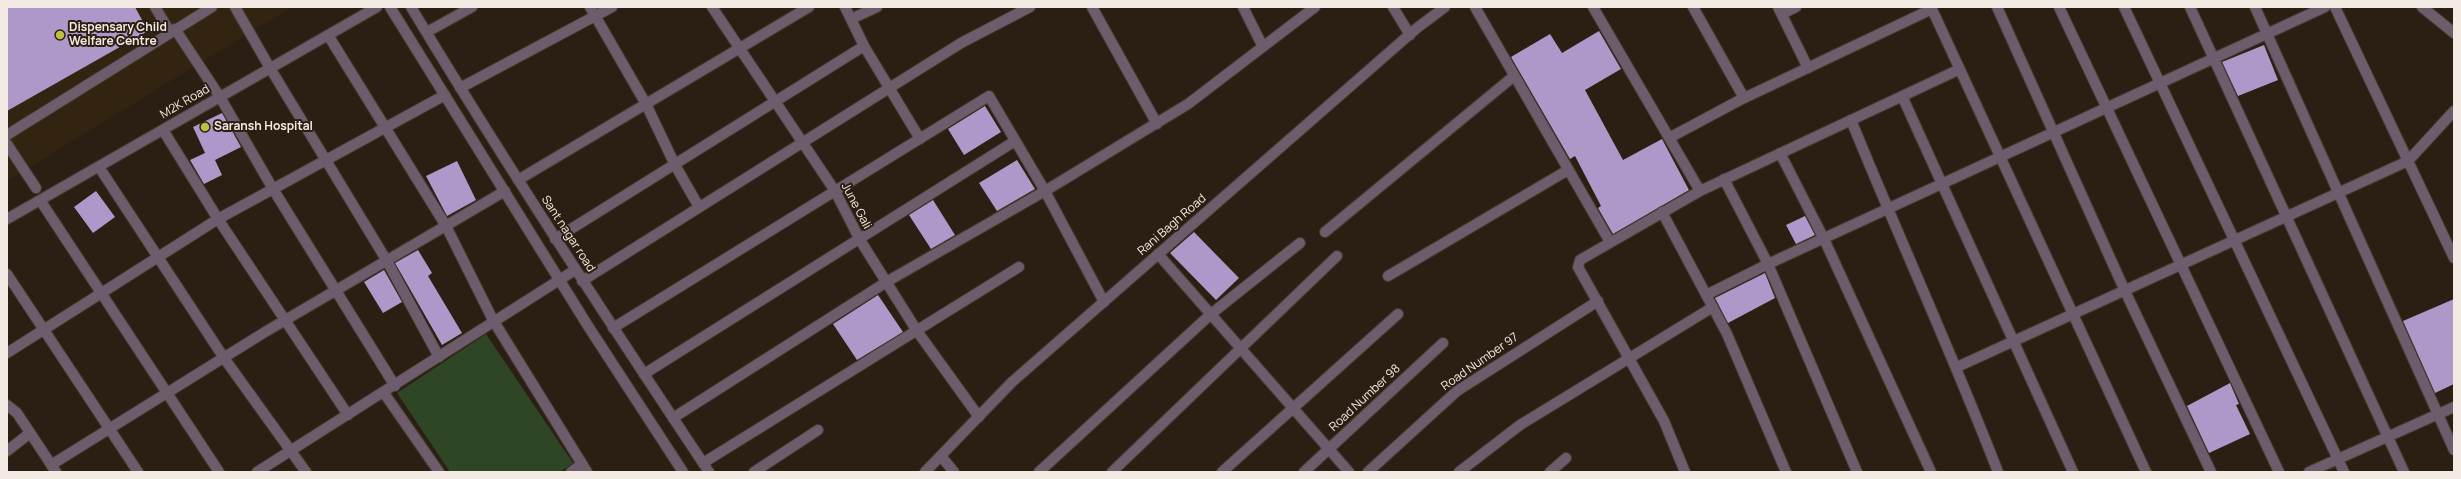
<!DOCTYPE html>
<html>
<head>
<meta charset="utf-8">
<style>
  body { margin:0 }
  #map { position:relative; width:2461px; height:479px; overflow:hidden; background:#2a1f12; font-family:Manrope,sans-serif }
  canvas { display:block }
  .frame { position:absolute; inset:0; border:8px solid #f3ebe3; pointer-events:none }
</style>
</head>
<body>
<div id="map">
<canvas width="2461" height="479"></canvas>
<div class="frame"></div>
</div>
<script>
const c = document.querySelector('canvas').getContext('2d');
c.lineJoin = 'round';
function fillPath(path, color) {
  c.fillStyle = color;
  c.fill(path, 'evenodd');
}
function strokePath(path, color, width, dash) {
  c.strokeStyle = color;
  c.lineWidth = width;
  c.lineCap = dash ? 'butt' : 'round';
  c.setLineDash(dash || []);
  c.stroke(path);
}
function label(font, color, halo, rows, align = 'center') {
  c.font = font + ' Manrope,sans-serif';
  c.lineWidth = 4;
  c.setLineDash([]);
  c.textBaseline = 'middle';
  c.strokeStyle = halo;
  c.fillStyle = color;
  for (const [text, x, y, turn = 0] of rows) {
    c.save();
    c.translate(x, y);
    c.rotate((+turn || 0) * Math.PI / 180);
    c.textAlign = isNaN(turn) ? turn : align;
    if (halo) c.strokeText(text, 0, 0);
    c.fillText(text, 0, 0);
    c.restore();
  }
}
fillPath(new Path2D(`
  M7 7H292L7 181Z`), '#332311');
fillPath(new Path2D(`
  M486 334 573 463 560 472H450L397 393Z`), '#2f4626');
fillPath(new Path2D(`
  M7 7H135L148 31 7 111Z
  M1599 31 1621 69 1585 90 1623 160 1662 139 1689 190 1613 234 1598 208 1601 206 1575 156 1570 159 1511 57 1550 34 1562 53Z
  M2264 45 2278 80 2238 96 2222 62Z
  M985 106 1001 132 964 155 948 129Z
  M222 113 241 147 215 160 222 175 204 184 190 160 205 153 193 127Z
  M1017 160 1035 189 997 211 979 183Z
  M457 161 476 200 447 216 426 176Z
  M96 191 115 217 93 233 74 207Z
  M933 200 955 235 931 249 909 215Z
  M1805 216 1815 235 1796 244 1786 225Z
  M1194 232 1239 278 1216 300 1170 253Z
  M418 250 432 273 428 276 462 333 442 345 395 263Z
  M384 270 402 302 383 313 364 282Z
  M1765 273 1775 298 1728 323 1715 298Z
  M878 295 903 332 857 360 833 324Z
  M2454 299V384L2435 393 2403 321Z
  M2230 383 2239 404 2236 405 2250 434 2209 453 2187 406Z`), '#ae98ca');
const service = new Path2D(`
  M155 7 170 32
  M235 7 270 68
  M175 29 220 97
  M7 135 212 7
  M7 144 36 188`);
const minor = new Path2D(`
  M590 7 646 104 675 165 699 207
  M712 7 835 191 860 240 917 331 979 417
  M845 7 864 46 920 139
  M1092 7 1157 124
  M1243 7 1263 47
  M1393 7 1410 35
  M1475 7 1610 242
  M1593 7 1700 191
  M1693 7 1744 98
  M1778 7 1808 68
  M1931 7 2146 472
  M1997 7 2125 291 2211 472
  M2059 7 2279 472
  M2124 7 2344 472
  M2190 7 2404 472
  M2255 7 2454 450
  M2335 7 2454 258
  M2422 7 2454 33
  M1782 14 1796 7
  M851 19 877 7
  M427 32 472 7
  M328 35 446 226 493 320 587 472
  M270 68 387 261 439 357
  M460 88 612 7
  M1902 96 2073 472
  M220 97 273 189 395 386
  M1851 120C1899 238 1952 353 1998 472
  M163 130 218 219 348 415
  M1669 138 1740 100 1932 9
  M1780 153 1824 239 1931 472
  M99 167 224 358 306 472
  M1724 179 1768 264 1857 472
  M518 180 809 7
  M40 200 219 472
  M1662 212 1727 334 1786 472
  M7 219 377 7
  M1325 232 1514 76
  M555 239 864 46
  M1158 254 1349 472
  M7 274 138 472
  M1388 276 1568 170
  M582 281 961 43 1030 7
  M1706 295 1768 264 2325 7
  M613 328 989 96 1045 191 1104 302
  M7 353 218 219 445 95
  M1957 367 2408 161 2454 111
  M644 374 1015 141
  M384 393 439 472
  M7 405 17 413 56 472
  M673 418 888 281 1045 191 1188 104 1315 7
  M7 451 30 433
  M941 456 954 472
  M703 463 1019 267
  M51 465 265 332 505 191
  M257 472 575 270
  M571 472 582 464
  M754 472 818 430
  M1039 472 1211 314 1300 243
  M1112 472 1337 256
  M1222 472 1398 314
  M1304 472 1443 343
  M1368 472 1457 391 1598 301
  M1459 472 1520 425 1713 307
  M1550 472 1566 458
  M1685 472 1664 421 1578 267 1580 260 1700 191 1960 69
  M2309 472 2454 407`);
const tertiary = new Path2D(`
  M390 7 588 326 683 472
  M411 7C506 165 607 319 709 472
  M925 472 1012 382 1417 28 1445 7`);
strokePath(service, '#463c2f', 12);
strokePath(minor, '#463c2f', 12);
strokePath(tertiary, '#463c2f', 12);
strokePath(service, '#6d5c6c', 10);
strokePath(minor, '#6d5c6c', 10);
strokePath(tertiary, '#6d5c6c', 10);
for (const [x, y, r, color] of [
  [60,35,5,"#bfbe41"],
  [205,127,5,"#bfbe41"]
]) {
  const dot = new Path2D();
  dot.arc(x, y, r, 0, 2 * Math.PI);
  c.fillStyle = color;
  c.fill(dot);
  strokePath(dot, '#2a1f12', 1.5);
}
label('bold 12px', '#f3ebe3', '#2a1f12', [
  ["Dispensary Child",69,28],
  ["Welfare Centre",69,42],
  ["Saransh Hospital",214,127]
], 'left');
label('12px', '#f3ebe3', '#2a1f12', [
  ["M2K Road",185,102,-30],
  ["June Gali",856,206,62],
  ["Rani Bagh Road",1172,225,-41],
  ["Sant nagar road",568,234,57],
  ["Road Number 97",1480,362,-35],
  ["Road Number 98",1365,398,-43]
]);
</script>
</body>
</html>
